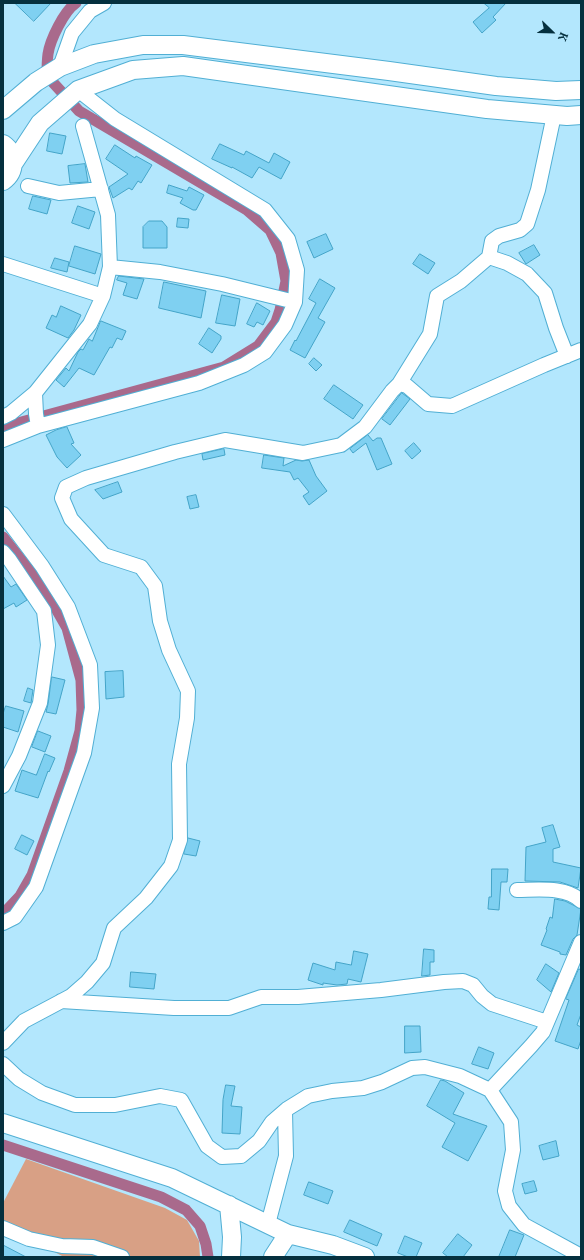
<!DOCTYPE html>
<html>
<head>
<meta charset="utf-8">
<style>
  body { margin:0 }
  #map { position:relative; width:584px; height:1260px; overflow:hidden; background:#b3e7fd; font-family:Merriweather,serif }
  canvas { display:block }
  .frame { position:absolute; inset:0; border:4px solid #05303e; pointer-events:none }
  .north { position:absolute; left:532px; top:12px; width:40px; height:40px; -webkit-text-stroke:3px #b3e7fd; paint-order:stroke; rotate:113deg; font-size:11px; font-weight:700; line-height:16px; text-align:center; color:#05303e }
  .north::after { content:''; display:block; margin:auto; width:14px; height:18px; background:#05303e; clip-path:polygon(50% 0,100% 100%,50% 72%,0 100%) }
</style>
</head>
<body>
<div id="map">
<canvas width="584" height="1260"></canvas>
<div class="frame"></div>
<div class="north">K</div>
</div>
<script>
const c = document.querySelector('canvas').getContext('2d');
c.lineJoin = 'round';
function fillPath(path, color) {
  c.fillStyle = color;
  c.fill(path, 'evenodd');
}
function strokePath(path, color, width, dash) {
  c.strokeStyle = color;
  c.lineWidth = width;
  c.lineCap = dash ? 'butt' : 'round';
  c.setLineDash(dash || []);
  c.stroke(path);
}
fillPath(new Path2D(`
  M26 1159 165 1208 187 1220 199 1241 200 1257H64L3 1225V1203Z`), '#d8a085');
strokePath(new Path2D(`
  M3 427 224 367 258 346 276 322 280 310 286 281 281 253 270 230 247 210 79 111 47 76C47 69 47 61 48 54 50 40 64 11 76 3
  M3 537 47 593 67 628 81 680 82 710 80 731 69 771 32 875 20 896 3 914
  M3 1145 161 1197 186 1210 200 1226 206 1244 208 1257`), '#a96a8c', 11);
const building = new Path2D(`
  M15 3H51L34 21Z
  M484 3H506L493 17 496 20 482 33 473 22 489 8Z
  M50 133 66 136 62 154 47 151Z
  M220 144 244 155 246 151 269 163 274 153 290 162 281 179 259 167 252 178 232 167V168L212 159Z
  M115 145 135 158 136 156 152 165 141 183 138 181 132 190 129 188 113 198 109 187 128 174 106 159Z
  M85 164 88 182 70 183 68 166Z
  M169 185 187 191 189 187 204 195 196 210H193L180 203 183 198 167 193Z
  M33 196 51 200 47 214 29 209Z
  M78 206 95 212 89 229 72 223Z
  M178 218 189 219 188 228 177 227Z
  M149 221H162L167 227V248H143V227Z
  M326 234 333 249 314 258 307 242Z
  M534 245 540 255 526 264 519 253Z
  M75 246 101 254 95 274 69 266Z
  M420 254 435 263 428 274 413 264Z
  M55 258 69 262 67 272 51 268Z
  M119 276 144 279 137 299 123 295 127 283 117 280Z
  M320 279 335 288 318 318 325 322 305 358 290 350 295 340 296 341 316 303 309 299Z
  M164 282 206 291 201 318 159 308Z
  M222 295 240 299 235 326 216 323Z
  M257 303 270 311 263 325 257 322 254 327 247 324Z
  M61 306 81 315 74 330 68 338 46 328 52 315 56 317Z
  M101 321 126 331 122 340 117 338 112 348 110 347 94 375 79 368 64 387 56 380 66 368 69 371 78 352 81 349 83 350 89 339 92 341Z
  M209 328 221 336V339L212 353 199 344Z
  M314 358 322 365 316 371 309 364Z
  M334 385 363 405 353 419 324 399Z
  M402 393 410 399 390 425 382 419Z
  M67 427 74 443 71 444 81 455 67 468 57 457 46 435 56 430Z
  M368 435 373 441 377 438H381L392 464 377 470 366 443 353 453 350 449Z
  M414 443 421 451 412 459 405 451Z
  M224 449 225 455 203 460 202 454Z
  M264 455 284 458 283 466 296 460 302 461 309 460 316 476 327 491 309 505 303 496 309 492 298 478 294 480 290 472 262 468Z
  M118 482 122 492 103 499 95 490Z
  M196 495 199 507 190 509 187 497Z
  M3 576 11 587 16 584 27 600 16 607 14 603 3 609Z
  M123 671 124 697 106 699 105 672Z
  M52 677 65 680 56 714 46 712 48 704Z
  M28 688 33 690 31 703 24 701Z
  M6 706 24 711 18 732 3 727V714Z
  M38 731 51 736 45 752 32 747Z
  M45 754 55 758 49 772 48 771 38 798 15 791 22 770 36 775Z
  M553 825 560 847 553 849V862L581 868 578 888 560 882 525 881 526 847 546 842 542 828Z
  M22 835 34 841 27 855 15 849Z
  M188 838 200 841 196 856 184 854Z
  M492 869H508L507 882H501L499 910 488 909 489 897H491Z
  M555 899 565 901 581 909 577 935 573 939 566 955 560 954V952L541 945 547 930 546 929 550 917 552 918Z
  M424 949 434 950V962H430V975L422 976Z
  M354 951 368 954 361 982 348 979 347 984 337 985 323 983V985L308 980 313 963 335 970 336 962 351 965Z
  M546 964 559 973 551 992 537 980Z
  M579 969 581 970V1014L577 1025 581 1027V1040L578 1049 555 1041 569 1000 566 999Z
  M131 972 156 974 154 989 130 987Z
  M405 1026H420L421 1052 405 1053Z
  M479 1047 494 1053 488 1069 472 1064Z
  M441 1080 445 1081 464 1093 453 1114 487 1126 468 1161 442 1147 455 1123 427 1106Z
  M226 1085 235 1086 231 1106 242 1107 240 1134 222 1133 223 1100Z
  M556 1141 559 1156 543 1160 539 1146Z
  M534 1181 537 1191 525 1194 522 1184Z
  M309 1182 333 1191 328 1204 304 1195Z
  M350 1220 382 1234 377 1246 344 1232Z
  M510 1230 524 1235 515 1257H499Z
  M458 1234 472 1245 463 1257H448L443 1253Z
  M405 1236 422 1243 416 1257H408L398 1253Z
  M3 1245 26 1257H3Z`);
fillPath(building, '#7fd0f1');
strokePath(building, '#44a4c8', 1);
const minor = new Path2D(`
  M60 67 72 33 90 11 104 3
  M28 186 59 193 101 189
  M489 257 507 263 527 274 545 293 556 328 567 356
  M3 264 103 296
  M110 267 160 272 222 284 295 302
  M399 384 430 334 437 296 461 281 489 257 492 241 499 236 520 230 527 224 538 190 554 115
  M35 393 36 414 38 426
  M3 417 11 413 35 393 90 324 103 296 110 267 108 215 83 126
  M3 440 38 426 199 383 244 365 265 352 285 325 295 302 297 270 288 239 265 210 115 119 78 90
  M3 514 42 566 68 607 90 665 92 708 84 753 36 887 15 917 3 923
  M3 552 9 559 44 611 48 645 40 703 19 756 3 786
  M517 890C537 890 566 886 581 901
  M61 1001 174 1008H229L261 997H298L381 990 444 982 463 981 473 985 482 996 492 1004 547 1022
  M3 1043 24 1021 71 996 87 982 103 963 114 928 146 898 171 866 180 840 179 764 187 718 188 691 169 650 160 621 155 586 141 567 104 555 71 519 62 498 66 487 86 478 175 452 225 440 303 453 341 445 365 427 392 391 399 384 407 386 428 404 452 406 544 365 581 350
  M3 1064 19 1079 42 1093 75 1105H115L160 1096 181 1100 207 1146 222 1157 241 1156 259 1141 272 1122 287 1109 308 1096 332 1091 363 1088 382 1082 412 1068 425 1067 460 1076 490 1090 511 1122 513 1150 505 1191 509 1206 524 1225 581 1256
  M490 1090 531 1046 543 1032 581 942
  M268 1224 286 1156 285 1111
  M3 1228 29 1239 62 1246 93 1247 122 1257`);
const major = new Path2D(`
  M3 110 36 82 60 67 94 54 143 45H183L389 71 496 86 556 91 581 90
  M3 144C16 153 16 172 3 181
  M13 164 40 123 78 90 133 70 183 66 487 109 567 116 581 115
  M3 1123 172 1178 288 1234 333 1245 365 1257
  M229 1205 232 1237 231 1257
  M273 1257 288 1234`);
strokePath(minor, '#51afd4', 16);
strokePath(major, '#51afd4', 20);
strokePath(minor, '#fff', 14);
strokePath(major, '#fff', 18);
</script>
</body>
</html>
